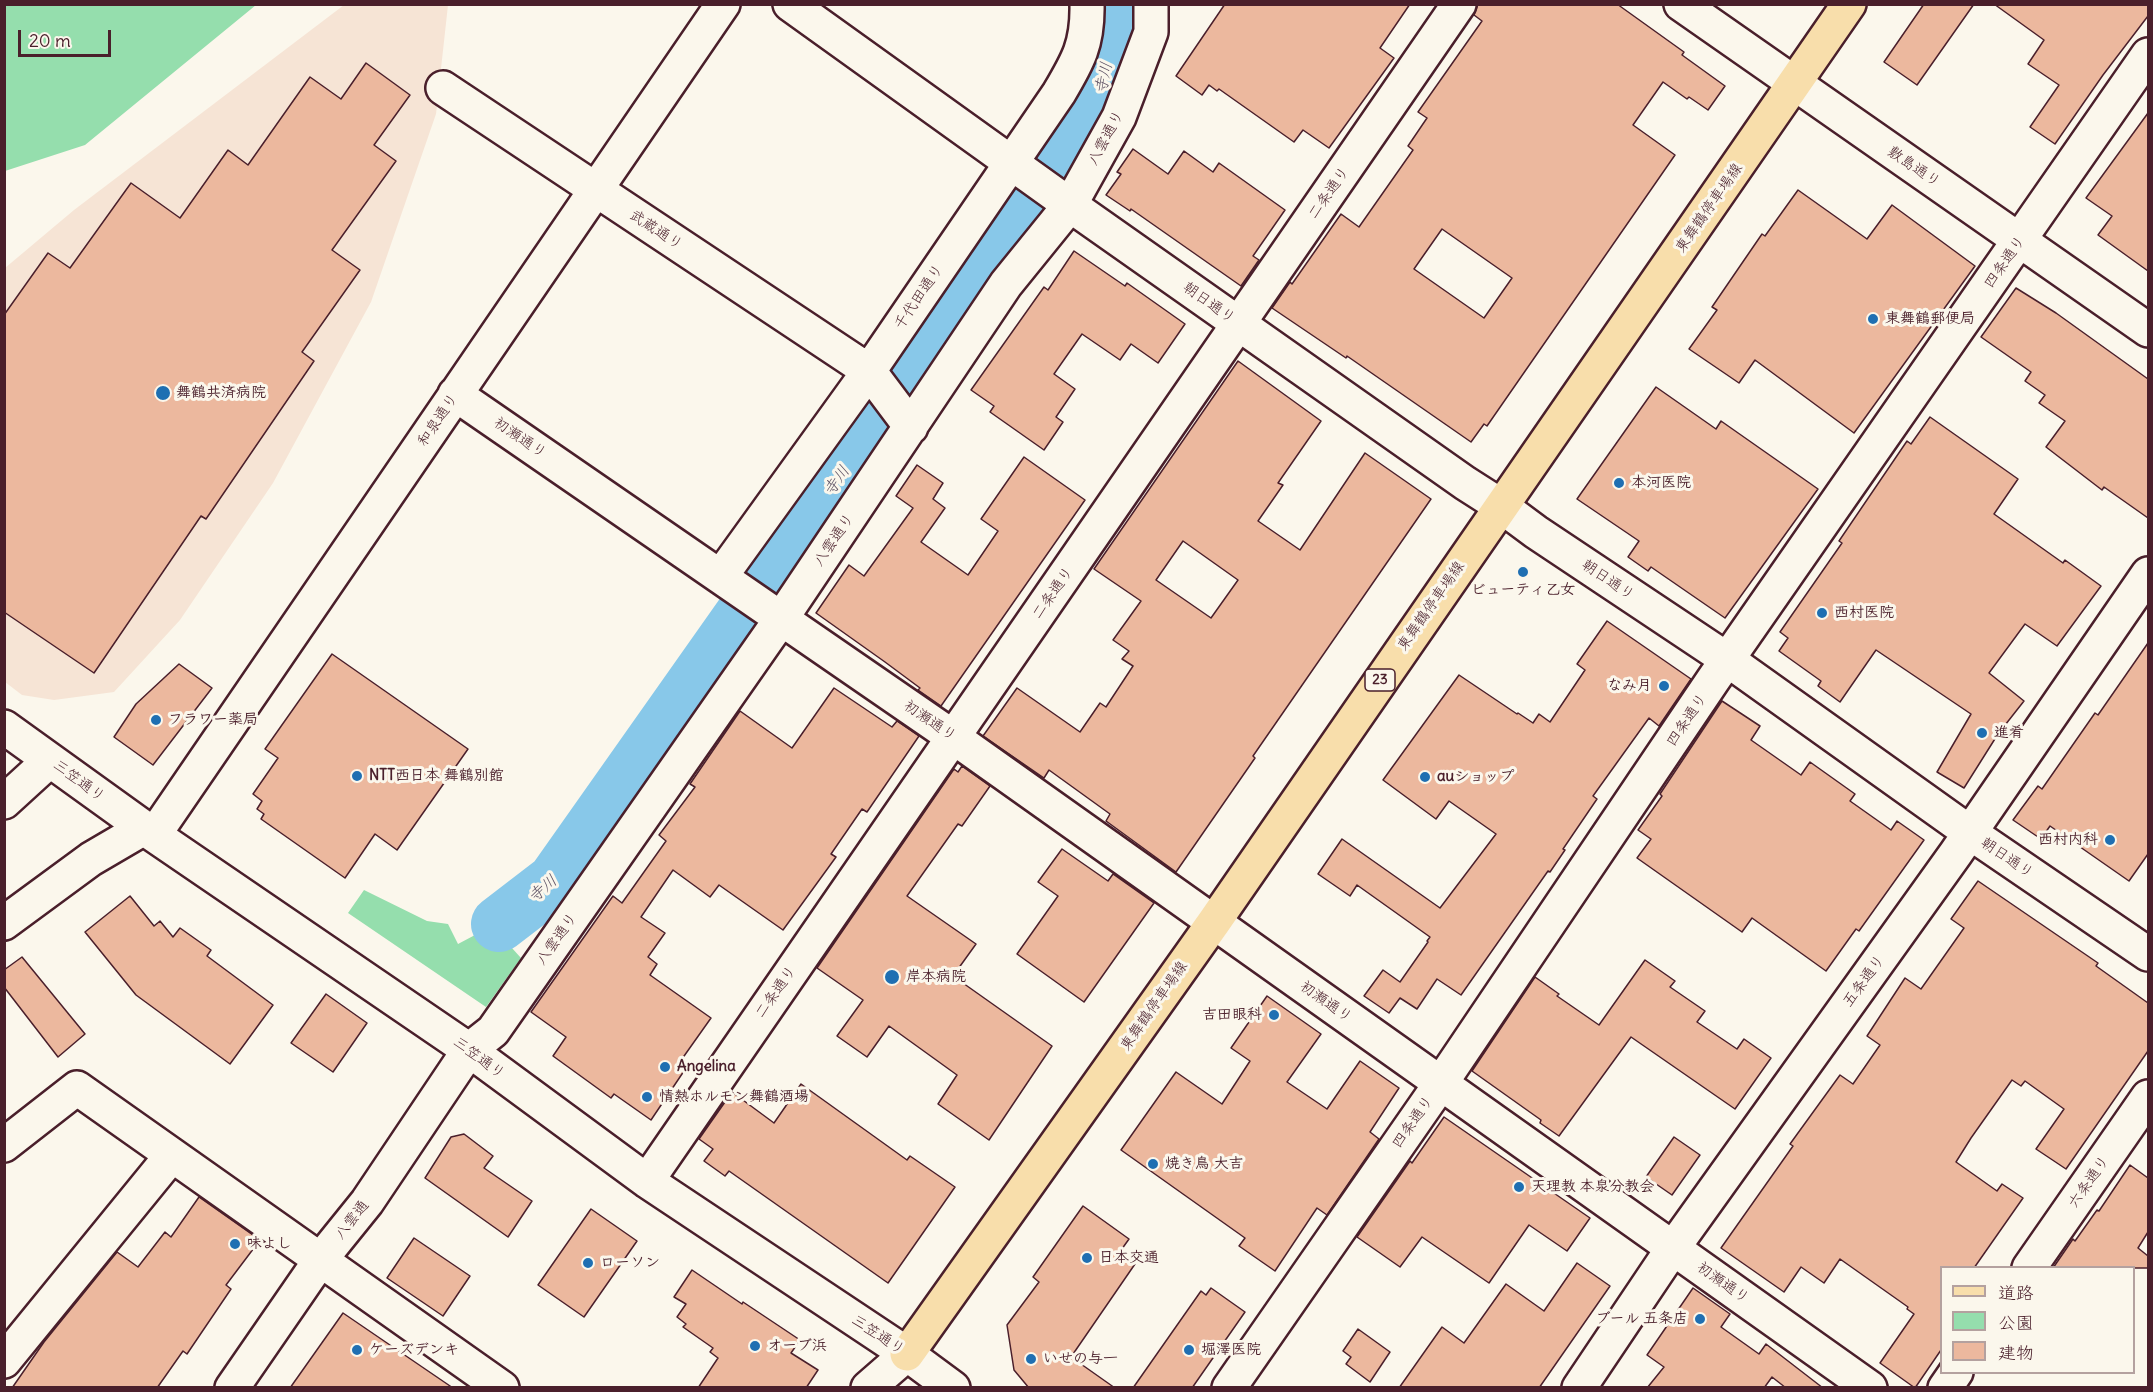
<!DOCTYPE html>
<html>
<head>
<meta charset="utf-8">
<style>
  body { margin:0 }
  #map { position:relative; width:2153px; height:1392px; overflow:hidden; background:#fbf7ec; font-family:Delius,"Klee One",sans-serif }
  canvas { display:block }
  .frame { position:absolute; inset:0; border:6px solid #4a1f2b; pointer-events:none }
  .legend { position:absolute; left:1940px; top:1266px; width:195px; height:108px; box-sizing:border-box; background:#fbf7ec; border:2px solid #b4a19f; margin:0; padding:8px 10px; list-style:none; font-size:18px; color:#4a1f2b }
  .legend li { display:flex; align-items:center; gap:12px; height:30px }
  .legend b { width:30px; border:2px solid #b4a19f }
  .scale { position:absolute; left:18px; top:30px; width:93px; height:27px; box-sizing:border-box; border:3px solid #4a1f2b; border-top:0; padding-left:8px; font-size:18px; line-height:21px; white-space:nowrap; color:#4a1f2b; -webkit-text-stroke:4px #fbf7ec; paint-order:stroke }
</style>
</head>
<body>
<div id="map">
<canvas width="2153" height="1392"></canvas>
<div class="frame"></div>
<ul class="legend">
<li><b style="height:8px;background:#f8deab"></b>道路</li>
<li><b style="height:16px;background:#95dead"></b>公園</li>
<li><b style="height:16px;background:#ecb89e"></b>建物</li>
</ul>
<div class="scale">20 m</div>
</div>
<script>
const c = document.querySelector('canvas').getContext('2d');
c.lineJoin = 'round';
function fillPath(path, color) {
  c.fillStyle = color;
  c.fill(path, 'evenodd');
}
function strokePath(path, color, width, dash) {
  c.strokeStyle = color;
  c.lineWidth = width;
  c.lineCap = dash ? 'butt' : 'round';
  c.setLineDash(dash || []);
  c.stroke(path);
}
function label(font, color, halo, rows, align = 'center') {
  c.font = font + ' Delius,"Klee One",sans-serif';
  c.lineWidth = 6;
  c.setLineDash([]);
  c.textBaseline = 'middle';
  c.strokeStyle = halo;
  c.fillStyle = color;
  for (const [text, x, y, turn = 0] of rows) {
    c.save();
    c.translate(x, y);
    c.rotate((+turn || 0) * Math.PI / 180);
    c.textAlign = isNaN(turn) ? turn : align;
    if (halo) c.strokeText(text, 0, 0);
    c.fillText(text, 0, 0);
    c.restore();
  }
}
fillPath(new Path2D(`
  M344 5H448L436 114 371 302 273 483 180 620 114 692 54 700 22 695 5 682V268L74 210Z`), '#f6e4d5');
fillPath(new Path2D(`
  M4 5 5 4 256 5 85 145 5 171Z
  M364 890 427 921 448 924 458 944 492 926 521 958 486 1007 348 913Z`), '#95dead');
strokePath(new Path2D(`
  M499 924 555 881 1027 212 1040 183 1102 97 1116 30 1118 4`), '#88c8e9', 56);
const building = new Path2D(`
  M1225 4H1410L1380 48 1394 58 1329 148 1303 130 1294 142 1219 89 1217 91 1209 85 1202 95 1176 76Z
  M1478 4H1617L1684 52 1682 55 1725 86 1708 110 1689 97 1687 99 1663 82 1633 125 1675 155 1487 426 1484 424 1471 442 1347 356 1346 358 1272 308 1290 282 1292 284 1341 214 1359 227 1413 150 1408 146 1427 118 1418 112 1482 21 1474 15ZM1442 229 1512 278 1484 318 1414 269Z
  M1924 4H1974L1917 85 1884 62Z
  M1994 4H2148V16L2103 75 2055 144 2030 127 2059 85 2028 64 2044 40Z
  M366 63 410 95 374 145 396 161 332 250 360 270 302 352 314 361 206 519 201 516 94 673 4 612V315L48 253 70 268 131 183 180 218 228 150 248 165 310 77 341 99Z
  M2148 113V271L2098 235 2112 216 2086 198Z
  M1133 149 1168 174 1184 151 1213 172 1219 163 1285 210 1253 256 1259 260 1241 286 1131 209 1130 211 1106 195 1121 174 1117 172Z
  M1798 190 1867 239 1892 205 1975 266 1854 433 1755 360 1739 383 1689 349 1717 310 1712 307 1738 269 1762 234 1765 236Z
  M1074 251 1125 286 1127 283 1185 324 1158 363 1131 344 1120 360 1082 334 1054 374 1075 389 1056 417 1063 422 1044 450 990 412 994 406 971 390 1044 287 1048 290Z
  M2016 288 2056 313 2148 379V518L2104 487 2102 490 2046 447 2065 421 2039 403 2045 395 2025 381 2031 372 1981 337Z
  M1238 361 1321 421 1278 483 1283 485 1258 521 1300 550 1365 453 1431 499 1253 756 1255 758 1176 872 1106 821 1110 814 1049 770 1044 778 983 736 1017 688 1080 732 1100 703 1106 707 1133 666 1122 659 1129 651 1113 640 1141 601 1094 569ZM1183 541 1238 580 1211 618 1156 580Z
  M1656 387 1716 429 1721 421 1818 489 1725 618 1651 567 1648 571 1628 557 1639 541 1577 499Z
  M1930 417 2018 479 1994 514 2063 563 2065 560 2101 586 2057 646 2025 624 1989 673 2024 701 1998 734 1964 788 1937 772 1971 714 1876 650 1840 702 1818 686 1821 681 1779 651 1788 638 1780 632 1842 543 1839 541 1907 441 1911 444Z
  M1024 457 1085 500 941 706 918 690 920 688 885 662 816 613 849 565 864 576 913 508 896 496 917 465 943 483 933 499 945 508 921 542 968 575 998 531 981 519Z
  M1607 621 1691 679 1659 726 1649 718 1593 796 1597 799 1563 849 1565 850 1550 872 1548 871 1461 995 1437 979 1417 1009 1400 998 1389 1013 1364 996 1383 970 1400 982 1428 942 1427 941 1430 937 1357 885 1350 896 1318 874 1342 839 1440 908 1496 834 1449 801 1436 819 1383 780 1459 675 1517 714 1518 713 1533 723 1539 714 1550 722 1585 670 1577 664Z
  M2148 643V854L2129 881 2050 826 2041 839 2013 820 2038 786 2042 789 2095 713 2098 715Z
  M332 654 468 749 397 850 375 834 345 878 261 819 264 814 257 809 262 801 253 794 278 758 265 749Z
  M179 664 212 688 153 765 114 737 136 704Z
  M834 688 892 727 897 721 919 736 867 812 862 809 831 854 836 857 783 930 719 885 710 897 673 870 641 917 665 933 648 957 657 964 650 975 711 1018 677 1066 684 1071 651 1120 614 1094 611 1098 553 1056 566 1037 531 1012 613 896 622 903 666 841 659 835 695 787 690 784 740 711 792 748Z
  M1722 701 1760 726 1751 740 1801 775 1810 762 1855 794 1850 801 1891 830 1897 821 1924 840 1859 931 1856 929 1826 971 1752 918 1742 932 1637 858 1651 839 1638 830 1662 796 1660 794Z
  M962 766 990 786 962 826 958 824 907 896 976 944 953 976 1052 1046 989 1140 938 1104 957 1075 889 1026 867 1057 837 1036 863 1000 817 968 954 769 958 772Z
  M1062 849 1108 881 1113 874 1154 903 1084 1002 1017 954 1058 896 1038 882Z
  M1978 881 2098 963 2096 966 2148 1003V1051L2066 1169 2036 1149 2064 1109 2025 1081 2021 1086 2012 1080 1971 1138 1956 1162 1997 1191 2002 1184 2023 1198 1974 1268H1941V1350L1915 1388 1880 1363 1914 1314 1907 1309 1908 1307 1840 1259 1824 1283 1801 1267 1784 1292 1721 1248 1793 1146 1790 1144 1840 1075 1853 1084 1880 1045 1867 1036 1905 978 1921 989 1964 928 1951 919Z
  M130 896 154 926 160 921 173 937 180 928 211 950 207 956 273 1005 230 1064 136 995 85 932Z
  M22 957 85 1034 58 1057 4 987V970Z
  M1645 960 1675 981 1670 987 1705 1011 1697 1022 1737 1049 1744 1039 1771 1058 1735 1109 1631 1037 1559 1136 1540 1123 1541 1120 1472 1071 1535 977 1559 994 1557 996 1599 1025Z
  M326 994 367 1023 333 1072 291 1043Z
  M1267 996 1321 1034 1287 1082 1327 1109 1360 1061 1399 1088 1370 1132 1379 1139 1327 1215 1317 1208 1275 1271 1239 1246 1245 1238 1121 1150 1176 1072 1222 1104 1250 1061 1231 1048Z
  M801 1084 907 1160 910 1156 955 1187 888 1283 729 1171 725 1176 704 1161 713 1149 699 1139 732 1092 774 1123Z
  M1444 1117 1590 1218 1567 1251 1529 1225 1489 1283 1422 1237 1400 1267 1357 1237 1410 1161 1412 1163Z
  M464 1134 493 1156 484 1168 532 1201 508 1237 425 1178 451 1137Z
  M1674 1137 1700 1155 1672 1195 1646 1177Z
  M2130 1165 2148 1178V1232L2138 1248 2148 1256V1268H2053L2073 1239 2075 1241 2097 1210 2099 1211Z
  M199 1197 260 1240 226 1285 231 1289 187 1354 183 1351 157 1388H12L44 1342 117 1252 138 1267 165 1232 171 1237Z
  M1083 1206 1129 1239 1119 1253 1135 1264 1071 1357 1115 1388H1029L1014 1370 1007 1325 1039 1282 1033 1277Z
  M591 1209 637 1241 584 1317 538 1285Z
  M414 1238 470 1276 443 1316 387 1278Z
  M1577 1263 1610 1286 1539 1388H1399L1442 1327 1464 1343 1506 1284 1544 1311Z
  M692 1270 742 1304 743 1302 800 1340 791 1353 818 1370 806 1388H698L718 1358 710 1352 713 1348 683 1327 686 1324 677 1317 686 1304 674 1297Z
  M1211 1288 1245 1312 1192 1388H1133L1201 1291 1206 1295Z
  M1693 1288 1730 1314 1721 1327 1759 1354 1766 1344 1823 1388H1786L1772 1377 1764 1388H1647L1664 1367 1647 1355Z
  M343 1313 453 1388H290Z
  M1358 1329 1390 1352 1370 1382 1346 1364 1351 1357 1343 1351Z`);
fillPath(building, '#ecb89e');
strokePath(building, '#4a1f2b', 1.5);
const minor = new Path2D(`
  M790 4 1070 205 1465 483 1501 506 1536 532 1728 660 1969 832 2148 954
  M1681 4 2148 330
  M443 88 869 371 911 427
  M455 394 953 737 1870 1388
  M721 576 869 371 1059 93C1078 61 1088 44 1087 4
  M4 727 154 835 469 1050 647 1181 907 1354 953 1388
  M4 802 50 760
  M154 835 723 4
  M4 923 91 859 144 828
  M4 1145 77 1088 502 1388
  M647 1181 1459 4
  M2029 1268 2148 1097
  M4 1361 172 1155
  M232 1388 321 1259 367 1202 469 1050 493 1031 781 619 1006 284 1070 205 1119 117 1151 32V4
  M868 1388 907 1354
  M1229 1388 1441 1083 1713 680 2148 55
  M1579 1388 1673 1248 1956 853 2148 574
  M1945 1388 1956 1372`);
const major = new Path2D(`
  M907 1354 1214 922 1849 4`);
strokePath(minor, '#4a1f2b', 38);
strokePath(major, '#4a1f2b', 38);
strokePath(minor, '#fbf7ec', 33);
strokePath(major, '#f8deab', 33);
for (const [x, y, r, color] of [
  [1873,319,6,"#1f6fb2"],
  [163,393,8,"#1f6fb2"],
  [1619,483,6,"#1f6fb2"],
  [1523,572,6,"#1f6fb2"],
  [1822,613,6,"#1f6fb2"],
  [1664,686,6,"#1f6fb2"],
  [156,720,6,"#1f6fb2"],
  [1982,733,6,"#1f6fb2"],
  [357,776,6,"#1f6fb2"],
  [1425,777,6,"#1f6fb2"],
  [2110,840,6,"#1f6fb2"],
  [892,977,8,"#1f6fb2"],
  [1274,1015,6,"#1f6fb2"],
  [665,1067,6,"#1f6fb2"],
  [647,1097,6,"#1f6fb2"],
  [1153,1164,6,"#1f6fb2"],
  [1519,1187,6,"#1f6fb2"],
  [235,1244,6,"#1f6fb2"],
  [1087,1258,6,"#1f6fb2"],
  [588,1263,6,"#1f6fb2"],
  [1700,1319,6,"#1f6fb2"],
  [755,1346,6,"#1f6fb2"],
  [357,1350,6,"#1f6fb2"],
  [1189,1350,6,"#1f6fb2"],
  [1031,1359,6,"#1f6fb2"]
]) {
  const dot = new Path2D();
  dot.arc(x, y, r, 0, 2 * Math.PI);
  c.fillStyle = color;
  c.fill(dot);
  strokePath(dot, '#fbf7ec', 2);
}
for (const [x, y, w] of [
  [1380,680,30]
]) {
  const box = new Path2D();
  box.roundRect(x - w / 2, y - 11, w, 22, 4.5);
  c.fillStyle = '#fbf7ec';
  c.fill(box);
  strokePath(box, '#4a1f2b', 1.5);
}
label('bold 14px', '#4a1f2b', null, [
  ["23",1380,680]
]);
label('15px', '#4a1f2b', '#fbf7ec', [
  ["八雲通り",1106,138,-62],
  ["敷島通り",1914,167,34],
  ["二条通り",1329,193,-55],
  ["東舞鶴停車場線",1709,208,-55],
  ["武蔵通り",656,230,33],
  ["四条通り",2005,262,-55],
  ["千代田通り",919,297,-56],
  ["朝日通り",1209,303,35],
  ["和泉通り",438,420,-56],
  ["初瀬通り",520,438,34],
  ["八雲通り",834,540,-56],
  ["朝日通り",1608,580,34],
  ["二条通り",1053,593,-55],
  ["東舞鶴停車場線",1431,606,-55],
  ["四条通り",1687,720,-56],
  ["初瀬通り",930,721,34],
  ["三笠通り",79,781,36],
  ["朝日通り",2007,858,34],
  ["八雲通り",557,939,-55],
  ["五条通り",1864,981,-54],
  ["二条通り",776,992,-55],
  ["初瀬通り",1326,1002,35],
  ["東舞鶴停車場線",1154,1006,-55],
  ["三笠通り",479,1058,36],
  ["四条通り",1413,1122,-55],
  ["六条通り",2089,1182,-55],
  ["八雲通",352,1220,-52],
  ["初瀬通り",1723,1283,35],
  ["三笠通り",878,1335,33]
]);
label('bold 15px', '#4a1f2b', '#fbf7ec', [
  ["東舞鶴郵便局",1885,319],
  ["舞鶴共済病院",176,393],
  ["本河医院",1631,483],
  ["ビューティ乙女",1523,590,"center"],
  ["西村医院",1834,613],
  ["なみ月",1652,686,"right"],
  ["フラワー薬局",168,720],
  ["進肴",1994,733],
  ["NTT西日本 舞鶴別館",369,776],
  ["auショップ",1437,777],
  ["西村内科",2098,840,"right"],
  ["岸本病院",906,977],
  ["吉田眼科",1262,1015,"right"],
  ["Angelina",677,1067],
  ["情熱ホルモン舞鶴酒場",659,1097],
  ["焼き鳥 大吉",1165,1164],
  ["天理教 本泉分教会",1531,1187],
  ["味よし",247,1244],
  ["日本交通",1099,1258],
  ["ローソン",600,1263],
  ["ブール 五条店",1688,1319,"right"],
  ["オーブ浜",767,1346],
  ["ケーズデンキ",369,1350],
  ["堀澤医院",1201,1350],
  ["いせの与一",1043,1359]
], 'left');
label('italic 16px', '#5d5264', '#fbf7ec', [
  ["寺川",1104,78,-78],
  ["寺川",837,481,-55],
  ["寺川",543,889,-41]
]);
</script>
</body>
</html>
